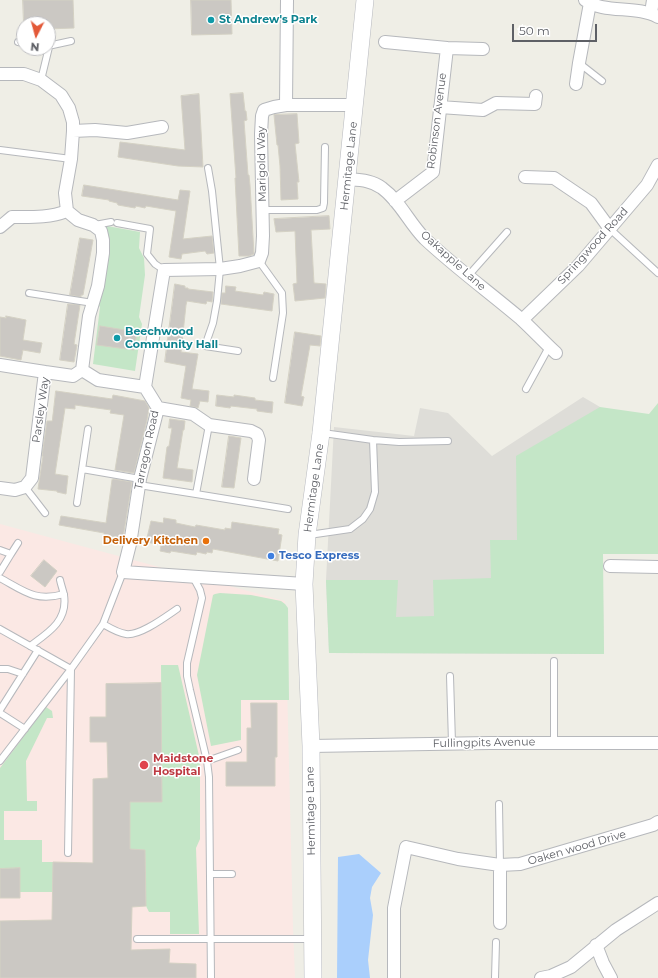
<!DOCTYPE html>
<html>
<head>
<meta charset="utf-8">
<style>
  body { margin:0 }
  #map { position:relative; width:658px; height:978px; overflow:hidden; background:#efeee6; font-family:Montserrat,sans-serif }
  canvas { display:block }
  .north { position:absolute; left:16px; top:16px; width:40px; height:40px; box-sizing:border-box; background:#fff; border:1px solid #bfbfc2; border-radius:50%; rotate:186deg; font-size:11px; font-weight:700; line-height:16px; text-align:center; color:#5e6066 }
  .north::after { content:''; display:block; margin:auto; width:14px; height:18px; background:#e35938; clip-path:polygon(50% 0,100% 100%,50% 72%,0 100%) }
  .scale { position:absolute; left:512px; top:24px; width:85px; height:18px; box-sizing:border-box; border:2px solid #5e6066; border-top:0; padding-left:5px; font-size:12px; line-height:14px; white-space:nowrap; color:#5e6066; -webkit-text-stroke:3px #fff; paint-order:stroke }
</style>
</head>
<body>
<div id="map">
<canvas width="658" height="978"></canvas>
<div class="north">N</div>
<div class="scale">50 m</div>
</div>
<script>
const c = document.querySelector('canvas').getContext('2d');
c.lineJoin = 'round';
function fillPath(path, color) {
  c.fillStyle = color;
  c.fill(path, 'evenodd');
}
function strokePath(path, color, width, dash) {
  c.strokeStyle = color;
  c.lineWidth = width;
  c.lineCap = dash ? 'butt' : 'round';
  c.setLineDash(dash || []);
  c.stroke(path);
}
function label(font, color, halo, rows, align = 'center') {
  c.font = font + ' Montserrat,sans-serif';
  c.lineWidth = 3;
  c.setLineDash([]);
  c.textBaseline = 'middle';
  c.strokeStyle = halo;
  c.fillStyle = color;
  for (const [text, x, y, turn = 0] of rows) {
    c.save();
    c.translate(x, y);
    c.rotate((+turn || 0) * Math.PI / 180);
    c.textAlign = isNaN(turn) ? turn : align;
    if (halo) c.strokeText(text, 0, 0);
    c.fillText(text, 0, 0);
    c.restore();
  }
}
fillPath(new Path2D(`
  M583 397 600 407 604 654 329 653 326 580 334 427 414 436 420 408 448 413 492 456Z`), '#deddd8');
fillPath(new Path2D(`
  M0 524 285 601 293 928 295 978H0Z`), '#fbe8e4');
fillPath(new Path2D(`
  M107 226 140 232 139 248 144 258 145 275 139 317 142 324 135 371 93 364 100 307 97 303 101 292Z
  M658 403V554H603L604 654 329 653 326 580H398L396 617 434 616 433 580 491 578 490 540H517L516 456 600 407 649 414Z
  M220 593 251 595 281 601 285 604 288 608 289 700H241V740L211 746 197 675 213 595 215 594Z
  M161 665H178L200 760V839L196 848 199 934H170V912H149L146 906 145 850 130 849V802L162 801Z
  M46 707 52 711 53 718H47L26 761 27 801H37V811H4V840H42V862H53V892H20V869H0V768Z`), '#c4e6c7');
fillPath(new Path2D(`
  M359 854 381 873 372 887 370 898 373 915 368 960 370 978H337L338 857Z`), '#aacffc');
const building = new Path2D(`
  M23 0H73L74 28 48 29V24H24Z
  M191 0H231L232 34 192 35Z
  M243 93 245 111H246L247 120 244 121 248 175H249L250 185 254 254 249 256H239L235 178H236L230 94Z
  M199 94 203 167 178 166 118 157 120 142 185 150 181 96Z
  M297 114 299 143 295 144 299 182H297L298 199 281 200 280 166 278 145H277L274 115Z
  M84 185 178 200 180 190 190 191 183 239 212 236 214 253 207 254 205 251 182 254 181 259 169 257 176 211 146 206 145 208 136 206 135 208 118 205 117 203 109 201V200L82 196Z
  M329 216 330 229 311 230 314 283 326 284 325 298 295 301 293 284 297 283 295 231 276 232 274 219Z
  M80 238 93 240 83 295H81V297L70 295Z
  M175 284 185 286V288H188V289L213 292 212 302 207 301 206 304 187 301 186 305 181 352 198 354 192 389 209 391 208 402 200 401 198 408 190 406 191 400 181 398 186 366 165 362Z
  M226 286 236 287 235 291 263 295 264 292 274 294 272 311 221 304 222 293H225Z
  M68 304 80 305 74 344 77 345 74 362 60 360Z
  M6 316 26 320 23 340 42 343 40 353 23 350 21 360 0 356V317L6 318Z
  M100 326 137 332 134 350 97 345Z
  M295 332 321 336 320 346 310 345 301 396 304 397 302 406 285 403Z
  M56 391 112 399 113 395 145 401 149 408 147 420 134 473 115 470 124 415 110 413 111 410 75 405V409L65 408 55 474 68 476 66 494 57 492V491L38 489 43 456H42L47 421H52Z
  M217 395 234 397V395L255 398V400L273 402 272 413 257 411V409L231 406 230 408 216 406Z
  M170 419 185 421 184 430H183L177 468 193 470 192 482 163 478 167 447 169 446 172 428H169Z
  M229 436 241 438 234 488 222 487Z
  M113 479 132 482 123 538 104 535V533L59 525 61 516 106 523 112 480Z
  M164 518 176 520V523L195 527 196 525 225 530V528L231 529 232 522 279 529 278 534 282 535 278 561 213 549 212 553 207 552 206 554 197 552 196 555 171 551 170 553 160 551 161 545 146 542 151 521 163 523Z
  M44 560 57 571 45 587 31 576Z
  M161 683 162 802H130V849L145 850 146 906 132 907 131 950 170 949 169 963 196 964V978H0V921L52 920 53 862 93 863V779L108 778 107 742H90V717H106V684Z
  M251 703H277V757H275V786H226V762H247V728H251Z
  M20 868V898H0V869Z`);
fillPath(building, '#cbc8c3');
strokePath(building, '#d4d1c4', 1);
const lane = new Path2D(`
  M18 42 24 43
  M48 46 71 41
  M579 63 602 81
  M41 80 49 47
  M0 150 71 159
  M208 168 212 191 220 269 217 301 213 323 205 346 238 351
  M263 210H317L323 208 324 203 325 147
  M117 223 150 229 147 254 155 264 164 270
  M95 225 111 222
  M610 229 658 273
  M259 261 282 293 283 313 273 378
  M468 276 507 232
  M29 293 93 303
  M526 389 549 347
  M323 433 373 440 399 442 448 441
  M82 469 140 479
  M139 485 196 494 209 425
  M25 487 45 513
  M196 494 288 509
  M77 503 88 429
  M309 535 350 529 363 519 370 509 375 492 373 440
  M0 550 11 554 0 572
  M11 554 18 543
  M193 577 200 590 202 598 187 663V676L190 690 207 761 209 777 211 978
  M0 578C24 591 35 602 64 594
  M103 624C110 628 118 633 126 634 140 636 165 617 177 609
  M0 629 71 669 68 853
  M30 646C48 633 68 621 64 595 63 590 61 585 60 580
  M554 661V743
  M0 669H8L23 674
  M450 676 452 743
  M0 710 38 650
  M0 713 25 729
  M0 761 71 669 103 624 123 572
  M207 761 238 750
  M499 804 500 865
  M210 874H232
  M137 939H312
  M495 978 496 942`);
const street = new Path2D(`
  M585 0C604 14 637 5 658 17
  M651 13 653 0
  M385 42 447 48 483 49
  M0 74H24L41 80 61 95 69 108 73 122V131L71 159 65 193 67 211 78 220 93 225 101 231 103 240V253L98 286 89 316 82 370
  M576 84 579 63 590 3
  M286 105 287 0
  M440 107 483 110 496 103 535 104 536 96
  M73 131 95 130 127 133 162 127
  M525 177 554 178 591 203 610 229
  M347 179C359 180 372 180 382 188 400 201 409 223 425 239 455 267 489 292 521 319 533 330 544 342 556 353
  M395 201 433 172 447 48
  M0 227 12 217C31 217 49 218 67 211
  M522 320 578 266 647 185 658 165
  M0 365 45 372
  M82 370 98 380 145 387
  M158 408 193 414 209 425 251 431 257 434 259 440 254 479
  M0 488 15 490 25 487 32 478 45 372 73 376 82 370
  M610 566 658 567
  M304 584 123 572 130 544 140 479 158 408 145 387 164 270 220 269 240 266 259 261 262 253 263 236 261 134 262 116 264 110 274 107 286 105H355
  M311 746 489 743H658
  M500 923V865
  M596 945 603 963 611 978
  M394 978V908L406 847 458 859 500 865 520 864 653 825 658 822
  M541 978 551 976 571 967 616 930 658 903`);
const secondary = new Path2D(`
  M313 978 311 746 304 584 307 535 321 433 365 0`);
strokePath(lane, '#b6b8bc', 8);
strokePath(street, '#b6b8bc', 14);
strokePath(secondary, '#b7b9bf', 18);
strokePath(lane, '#fff', 6);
strokePath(street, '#fff', 12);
strokePath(secondary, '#fff', 17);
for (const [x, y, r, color] of [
  [211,20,4,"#0f9aa8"],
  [117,338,4,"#0f9aa8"],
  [206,541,4,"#e8710a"],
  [271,556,4,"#3f7fe0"],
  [144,765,5,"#e0444e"]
]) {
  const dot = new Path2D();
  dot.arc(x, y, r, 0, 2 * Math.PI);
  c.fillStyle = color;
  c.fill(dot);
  strokePath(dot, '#fff', 1.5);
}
label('bold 11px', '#0d838f', '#fff', [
  ["St Andrew's Park",219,20],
  ["Beechwood",125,332],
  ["Community Hall",125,345]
], 'left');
label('11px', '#5e6066', '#fff', [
  ["Robinson Avenue",437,121,-83],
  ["Marigold Way",262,164,-91],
  ["Hermitage Lane",349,166,-84],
  ["Springwood Road",593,246,-48],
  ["Oakapple Lane",453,261,42],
  ["Parsley Way",41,410,-82],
  ["Tarragon Road",147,450,-78],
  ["Hermitage Lane",314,488,-82],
  ["Fullingpits Avenue",484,743,-1],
  ["Hermitage Lane",311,811,-91],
  ["Oaken wood Drive",577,848,-16]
]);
label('bold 11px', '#c56008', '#fff', [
  ["Delivery Kitchen",198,541]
], 'right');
label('bold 11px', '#366cbe', '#fff', [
  ["Tesco Express",279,556]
], 'left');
label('bold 11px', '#be3a42', '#fff', [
  ["Maidstone",153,759],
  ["Hospital",153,772]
], 'left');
</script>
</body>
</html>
